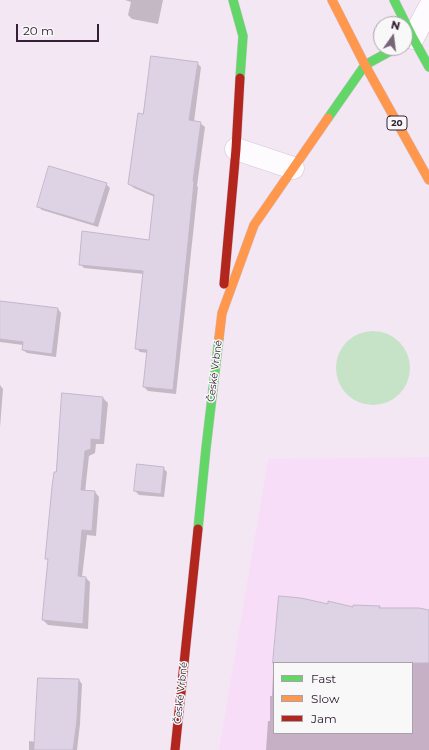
<!DOCTYPE html>
<html>
<head>
<meta charset="utf-8">
<style>
  body { margin:0 }
  #map { position:relative; width:429px; height:750px; overflow:hidden; background:#f4e7f4; font-family:Montserrat,sans-serif }
  canvas { display:block }
  .legend { position:absolute; left:273px; top:662px; width:140px; height:72px; box-sizing:border-box; background:#f8f8f8; border:1px solid #aaa2aa; margin:0; padding:5px 7px; list-style:none; font-size:12px; color:#352036 }
  .legend li { display:flex; align-items:center; gap:8px; height:20px }
  .legend b { width:20px; border:1px solid #aaa2aa }
  .north { position:absolute; left:373px; top:16px; width:40px; height:40px; box-sizing:border-box; background:#f8f8f8; border:1px solid #aaa2aa; border-radius:50%; rotate:14deg; font-size:11px; font-weight:700; line-height:16px; text-align:center; color:#352036 }
  .north::after { content:''; display:block; margin:auto; width:14px; height:18px; background:#786678; clip-path:polygon(50% 0,100% 100%,50% 72%,0 100%) }
  .scale { position:absolute; left:16px; top:24px; width:83px; height:18px; box-sizing:border-box; border:2px solid #352036; border-top:0; padding-left:5px; font-size:12px; line-height:14px; white-space:nowrap; color:#352036; -webkit-text-stroke:3px #f8f8f8; paint-order:stroke }
</style>
</head>
<body>
<div id="map">
<canvas width="429" height="750"></canvas>
<ul class="legend">
<li><b style="height:5px;background:#63d668"></b>Fast</li>
<li><b style="height:5px;background:#ff974d"></b>Slow</li>
<li><b style="height:5px;background:#b3261e"></b>Jam</li>
</ul>
<div class="north">N</div>
<div class="scale">20 m</div>
</div>
<script>
const c = document.querySelector('canvas').getContext('2d');
c.lineJoin = 'round';
function fillPath(path, color) {
  c.fillStyle = color;
  c.fill(path, 'evenodd');
}
function strokePath(path, color, width, dash) {
  c.strokeStyle = color;
  c.lineWidth = width;
  c.lineCap = dash ? 'butt' : 'round';
  c.setLineDash(dash || []);
  c.stroke(path);
}
function label(font, color, halo, rows, align = 'center') {
  c.font = font + ' Montserrat,sans-serif';
  c.lineWidth = 3;
  c.setLineDash([]);
  c.textBaseline = 'middle';
  c.strokeStyle = halo;
  c.fillStyle = color;
  for (const [text, x, y, turn = 0] of rows) {
    c.save();
    c.translate(x, y);
    c.rotate((+turn || 0) * Math.PI / 180);
    c.textAlign = isNaN(turn) ? turn : align;
    if (halo) c.strokeText(text, 0, 0);
    c.fillText(text, 0, 0);
    c.restore();
  }
}
fillPath(new Path2D(`
  M429 457V750H219L268 459ZM274 663H412V733H274Z`), '#f8ddf8');
fillPath(new Path2D(`
  M336 368a37 37 0 1 1 74 0a37 37 0 1 1-74 0Z`), '#c6e3c7');
fillPath(new Path2D(`
  M125 0H163L158 24 132 19 128 15 131 2Z
  M197 63 201 67 194 122 200 123 205 127 197 186 198 187 176 394 148 391 144 387 148 353 140 352 136 348 144 274 84 268 80 264 150 241 155 197 134 188 129 184 144 115Z
  M106 184 110 188 98 227 42 210 38 206Z
  M0 302 58 309 61 313 56 357 27 353 23 350V345L0 342Z
  M0 385 3 389 0 428Z
  M103 398 108 403 104 444H96L95 453 89 456 85 492H95L99 497 96 536 87 535 82 577 86 578 90 582 88 629 48 625 43 620 49 561 46 558 57 473Z
  M163 468 167 472 164 497 139 495 135 491Z
  M279 597 329 606 354 608 379 606 382 609 429 611V750H266L268 721H270V696H272L273 674ZM274 663H412V733H274Z
  M79 680 82 684 80 724 77 750H29V741L36 742Z`), '#0003');
const building = new Path2D(`
  M151 56 198 62 189 120 201 122 193 181 194 182 188 243 173 390 143 387 147 350 135 349 143 271 79 265 82 231 149 240 154 195 128 184 138 113 143 114Z
  M49 166 107 183 94 224 37 207Z
  M0 301 58 308 52 354 22 350 23 342 0 339Z
  M62 393 103 397 100 440 91 439V449L85 451 81 490 95 491 92 531 82 530 78 576 86 577 83 624 42 620 48 559H45L52 487 54 472H56Z
  M137 464 164 467 161 494 134 491Z
  M279 596 301 598 328 604V601L353 607V605L380 606 379 608H419L429 610V663H273Z
  M38 678 79 679 77 720 73 750H34Z`);
fillPath(building, '#ded2e5');
strokePath(building, '#c3b7ca', 1);
const street = new Path2D(`
  M413 38 429 8
  M236 149 293 168`);
const fast = new Path2D(`
  M233 0 243 36 240 78
  M394 0 413 38
  M413 38 429 67
  M328 118 365 65 396 48
  M198 529 206 448 219 338`);
const slow = new Path2D(`
  M332 0 365 65
  M365 65 429 180
  M219 338 222 313 254 225 328 118`);
const jam = new Path2D(`
  M224 284 236 149 240 78
  M175 750 198 529`);
strokePath(street, '#d4c4d5', 23);
strokePath(fast, '#d4c4d5', 10);
strokePath(slow, '#d4c4d5', 10);
strokePath(jam, '#d4c4d5', 10);
strokePath(street, '#fdfbfd', 22);
strokePath(fast, '#63d668', 9);
strokePath(slow, '#ff974d', 9);
strokePath(jam, '#b3261e', 9);
for (const [x, y, w] of [
  [397,123,20]
]) {
  const box = new Path2D();
  box.roundRect(x - w / 2, y - 7, w, 14, 3);
  c.fillStyle = '#f8f8f8';
  c.fill(box);
  strokePath(box, '#352036', 1);
}
label('bold 9px', '#352036', null, [
  ["20",397,123]
]);
label('10px', '#352036', '#f8f8f8', [
  ["České Vrbné",215,371,-83],
  ["České Vrbné",181,693,-84]
]);
</script>
</body>
</html>
